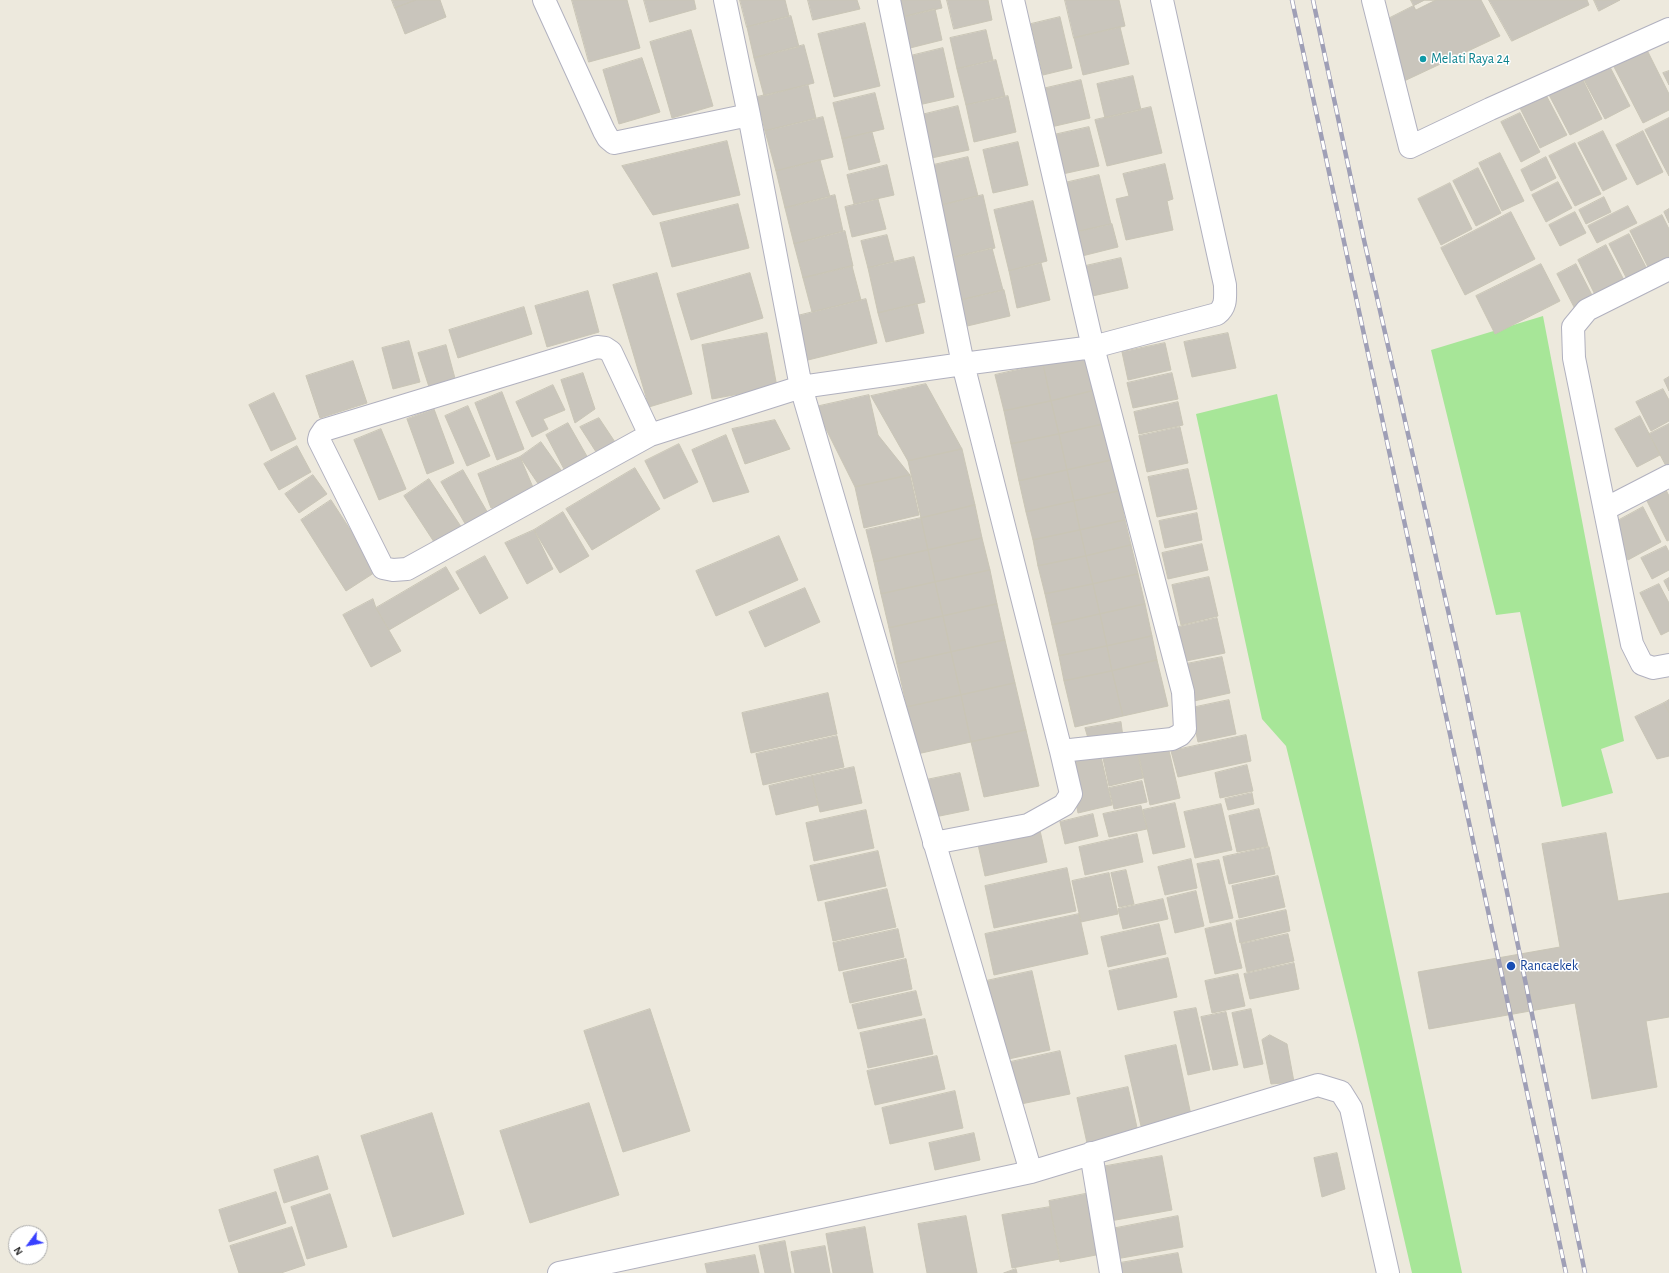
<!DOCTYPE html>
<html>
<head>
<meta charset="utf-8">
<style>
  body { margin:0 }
  #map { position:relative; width:1669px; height:1273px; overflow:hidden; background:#ede9dd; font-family:"Alegreya Sans",sans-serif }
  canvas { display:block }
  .north { position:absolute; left:8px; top:1225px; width:40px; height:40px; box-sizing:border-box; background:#fff; border:1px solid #aaa; border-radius:50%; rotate:238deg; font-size:11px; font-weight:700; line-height:16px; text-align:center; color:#2b2b2b }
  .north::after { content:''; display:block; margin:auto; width:14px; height:18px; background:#3840ff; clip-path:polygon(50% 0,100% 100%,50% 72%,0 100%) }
</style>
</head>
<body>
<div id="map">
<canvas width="1669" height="1273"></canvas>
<div class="north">N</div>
</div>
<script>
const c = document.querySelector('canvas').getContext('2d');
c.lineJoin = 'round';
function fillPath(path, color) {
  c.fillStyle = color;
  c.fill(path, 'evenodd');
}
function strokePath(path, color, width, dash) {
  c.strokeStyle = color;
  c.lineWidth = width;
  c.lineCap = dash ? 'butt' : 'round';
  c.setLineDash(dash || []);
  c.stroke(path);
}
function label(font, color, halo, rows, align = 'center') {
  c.font = font + ' "Alegreya Sans",sans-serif';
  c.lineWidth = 3;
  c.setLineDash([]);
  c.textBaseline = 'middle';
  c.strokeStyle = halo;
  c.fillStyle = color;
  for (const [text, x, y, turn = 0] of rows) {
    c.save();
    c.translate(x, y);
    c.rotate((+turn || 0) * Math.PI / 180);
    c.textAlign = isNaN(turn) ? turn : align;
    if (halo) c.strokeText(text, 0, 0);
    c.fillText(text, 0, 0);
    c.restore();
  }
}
fillPath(new Path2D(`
  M1543 316 1624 741 1601 749 1613 793 1562 807 1520 612 1496 615 1431 350Z
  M1277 394 1462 1273H1412L1356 1032 1286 746 1262 719 1196 414Z`), '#a7e698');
const building = new Path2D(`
  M392 0H416L395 8Z
  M416 0H440L446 17 405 34 395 8Z
  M572 0H627L640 48 589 62Z
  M644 0H694L696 9 650 22Z
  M740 0H785L789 16 747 27Z
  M808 0H857L860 9 813 20Z
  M899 0H940L942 8 903 17Z
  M947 0H988L992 20 954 29Z
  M1065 0H1119L1125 26 1074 38Z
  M1411 0H1436L1416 10Z
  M1425 0H1481L1500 36 1402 82 1384 21Z
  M1489 0H1587L1589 5 1512 41Z
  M1594 0H1620L1599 11Z
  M935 9 942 40 910 48 903 17Z
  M791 16 799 47 754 58 747 27Z
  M1060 17 1072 68 1043 75 1031 24Z
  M865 23 880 86 834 97 818 34Z
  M1120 27 1129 64 1083 75 1074 38Z
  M691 30 713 106 672 118 650 42Z
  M986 30 993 60 957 69 950 38Z
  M804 45 814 83 764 96 754 58Z
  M1645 46 1669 94V110L1643 123 1612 63Z
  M943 48 954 97 914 106 902 58Z
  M642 58 660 112 619 124 603 70Z
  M996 60 1005 96 966 105 957 69Z
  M1609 65 1630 106 1605 119 1583 78Z
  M1669 71V85L1663 73Z
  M1133 76 1141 110 1105 118 1097 84Z
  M1581 76 1602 119 1570 135 1548 93Z
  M1081 80 1090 118 1051 127 1042 89Z
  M808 85 816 118 765 131 757 97Z
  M875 93 884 129 842 139 833 103Z
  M1545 93 1567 135 1540 148 1519 106Z
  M1008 96 1016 132 974 142 966 105Z
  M958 106 969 150 927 159 917 116Z
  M1151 107 1162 153 1107 166 1095 120Z
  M1520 113 1540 152 1521 162 1501 122Z
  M823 117 833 157 776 171 765 131Z
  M1669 118V176L1645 130Z
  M1089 127 1099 166 1058 175 1049 136Z
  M1603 131 1627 179 1603 191 1578 143Z
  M1643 131 1663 172 1637 185 1616 145Z
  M872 132 880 162 849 170 842 139Z
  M727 141 740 195 653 215 622 166Z
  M1018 142 1028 185 993 193 983 150Z
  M1575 143 1601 194 1575 206 1549 156Z
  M1500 153 1524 201 1502 211 1479 163Z
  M968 157 978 196 938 206 929 166Z
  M1546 157 1556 178 1531 191 1521 170Z
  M820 160 830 197 785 208 776 171Z
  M1165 164 1173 199 1167 201 1173 230 1126 240 1116 199 1129 196 1123 174Z
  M887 165 894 195 854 204 847 175Z
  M1478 168 1501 213 1476 226 1453 181Z
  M1099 175 1111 224 1072 233 1060 184Z
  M1558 182 1572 208 1546 222 1532 195Z
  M1450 183 1472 229 1441 245 1418 199Z
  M835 195 843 231 794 244 785 208Z
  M983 195 995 248 947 259 934 207Z
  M1604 197 1611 212 1586 224 1579 210Z
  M878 199 886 229 852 237 845 207Z
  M1033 201 1047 261 1009 271 994 210Z
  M738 204 749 248 672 267 660 223Z
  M1628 206 1637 223 1597 243 1588 226Z
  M1669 209V223L1664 212Z
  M1511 212 1535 259 1465 295 1441 248Z
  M1575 212 1586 233 1560 246 1549 225Z
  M1662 215 1669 229V269L1653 277 1630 231Z
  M1112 224 1118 247 1078 257 1072 233Z
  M845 231 853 266 803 278 794 244Z
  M1629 234 1651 277 1631 287 1609 244Z
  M887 235 894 261 868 268 861 241Z
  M1606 245 1628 288 1599 303 1578 260Z
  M992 248 1003 290 957 301 947 259Z
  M914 257 925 302 878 313 868 268Z
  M1121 258 1128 288 1088 297 1081 267Z
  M1041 263 1050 300 1017 308 1009 271Z
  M1541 264 1560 301 1495 334 1476 296Z
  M1576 264 1594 299 1575 309 1557 274Z
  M852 266 861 300 812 312 803 278Z
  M657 273 692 394 649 407 613 285Z
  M750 273 763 318 691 340 677 294Z
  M1004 290 1010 316 963 327 957 301Z
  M588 291 599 332 547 347 535 306Z
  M866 299 877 343 808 360 797 316Z
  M917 304 924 333 886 342 878 313Z
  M524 307 532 334 458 358 449 330Z
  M767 333 777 387 712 399 702 345Z
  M1228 333 1236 368 1192 377 1184 342Z
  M409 341 420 382 393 389 382 348Z
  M1165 343 1171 370 1128 380 1122 352Z
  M446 345 456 382 430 390 418 353Z
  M1088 354 1096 390 1051 401 1043 364Z
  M353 361 367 403 320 418 306 376Z
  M1043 364 1051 401 1004 411 995 375Z
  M583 373 595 409 575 423 561 380Z
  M1172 373 1178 399 1133 408 1127 383Z
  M1669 377V391L1664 380Z
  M926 384 962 449 908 461 871 396Z
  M553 385 565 410 543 419 548 429 532 437 516 402Z
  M1663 389 1669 400V421L1651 431 1636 402Z
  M1096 390 1104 424 1059 434 1051 401Z
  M502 392 524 449 497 460 475 403Z
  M274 393 296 439 271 451 249 405Z
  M869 395 878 435 910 475 855 487 815 407Z
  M1051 401 1059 434 1011 444 1004 411Z
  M1178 402 1183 425 1139 434 1134 412Z
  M468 406 490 456 467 466 445 416Z
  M434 409 454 463 427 474 407 419Z
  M1640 416 1660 455 1637 467 1615 429Z
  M599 418 617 445 598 455 580 427Z
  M775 420 790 449 745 464 732 429Z
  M568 423 588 458 565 471 546 435Z
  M1104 424 1112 460 1067 470 1059 434Z
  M1669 424V465L1666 466 1649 434Z
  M1180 427 1188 463 1147 472 1139 436Z
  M381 429 406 489 379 500 354 440Z
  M1059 434 1067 470 1019 481 1011 444Z
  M726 435 749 492 713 502 692 450Z
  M541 442 561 470 539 485 520 457Z
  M679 444 698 482 664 499 645 461Z
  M297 446 311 472 279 490 264 464Z
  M962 449 975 505 921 518 908 461Z
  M520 457 535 492 491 508 478 474Z
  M1112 460 1119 491 1074 501 1067 470Z
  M635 468 660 509 592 550 566 509Z
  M1188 469 1197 509 1157 517 1148 477Z
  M463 470 489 515 467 527 441 482Z
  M1067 470 1074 501 1026 512 1019 481Z
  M313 475 327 494 299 513 285 494Z
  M910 475 919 515 864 528 855 487Z
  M429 479 462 528 436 545 404 496Z
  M1664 486 1669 496V540L1667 541 1644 495Z
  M1119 491 1125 520 1080 530 1074 501Z
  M331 500 377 571 346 591 301 520Z
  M1074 501 1080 530 1033 540 1026 512Z
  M975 505 982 538 928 550 921 518Z
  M1643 507 1661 542 1628 560 1610 525Z
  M563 512 589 556 560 573 534 530Z
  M1197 513 1202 540 1165 548 1159 521Z
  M921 518 928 550 874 562 866 530Z
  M1125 520 1131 545 1086 556 1080 530Z
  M534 530 553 569 527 584 505 543Z
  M1080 530 1086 556 1038 566 1033 540Z
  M779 536 798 580 716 616 696 571Z
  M982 538 990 570 935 582 928 550Z
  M1202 544 1208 570 1168 579 1162 553Z
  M1131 545 1138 574 1093 584 1086 556Z
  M1666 546 1669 552V570L1652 579 1641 558Z
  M928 550 935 582 881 594 874 562Z
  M485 556 508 598 480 614 456 572Z
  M1086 556 1093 584 1045 594 1038 566Z
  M446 567 459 589 389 630 376 608Z
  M990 570 997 604 943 616 935 582Z
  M1138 574 1145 604 1100 614 1093 584Z
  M1209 577 1218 616 1181 625 1172 585Z
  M1669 578V591L1664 581Z
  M935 582 943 616 889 628 881 594Z
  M1093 584 1100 614 1052 625 1045 594Z
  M1659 584 1669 603V631L1661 635 1640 593Z
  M805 588 820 622 765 647 749 612Z
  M373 599 376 608 401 651 371 667 343 615Z
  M997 604 1005 640 951 652 943 616Z
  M1145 604 1152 636 1107 646 1100 614Z
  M1100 614 1107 646 1059 656 1052 625Z
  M943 616 951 652 897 664 889 628Z
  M1217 618 1225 653 1186 661 1178 627Z
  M1152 636 1157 660 1112 671 1107 646Z
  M1005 640 1015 683 961 695 951 652Z
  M1107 646 1112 671 1064 681 1059 656Z
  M951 652 961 695 907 707 897 664Z
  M1222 657 1230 693 1194 701 1186 664Z
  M1157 660 1168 706 1123 716 1112 671Z
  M1112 671 1123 716 1075 727 1064 681Z
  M1015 683 1026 730 971 742 961 695Z
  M828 693 837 734 751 753 742 713Z
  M961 695 971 742 917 754 907 707Z
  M1229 700 1236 734 1198 742 1191 708Z
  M1669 700V713L1664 703Z
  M1664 703 1669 713V756L1657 759 1635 717Z
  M1121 722 1123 737 1090 745 1085 728Z
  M1026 730 1039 786 984 797 971 742Z
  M1246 735 1251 761 1178 777 1171 751Z
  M837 736 844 767 763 785 756 754Z
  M1167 742 1180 798 1150 805 1137 748Z
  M1099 748 1112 805 1078 813 1066 756Z
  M1137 750 1143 778 1109 786 1103 758Z
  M1247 765 1253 791 1220 798 1215 773Z
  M854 767 862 803 820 812 812 776Z
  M960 773 969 810 930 818 921 781Z
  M812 776 818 805 776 815 769 786Z
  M1142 781 1147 802 1114 809 1109 788Z
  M1252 793 1254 804 1228 810 1225 799Z
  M1175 803 1185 847 1153 854 1143 810Z
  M1221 804 1232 850 1195 858 1184 812Z
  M1141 806 1147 829 1109 837 1103 814Z
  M1259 809 1268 846 1237 852 1229 816Z
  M866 810 874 848 814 861 806 823Z
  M1093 814 1098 836 1065 844 1060 822Z
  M1039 826 1047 862 985 876 977 840Z
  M1606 833 1618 901 1669 893V1017L1646 1021 1657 1087 1592 1099 1575 1003 1429 1029 1418 972 1560 947 1542 844Z
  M1137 834 1143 862 1085 875 1079 847Z
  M1269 847 1275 874 1229 884 1223 857Z
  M878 851 886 886 818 901 810 866Z
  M1191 859 1197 888 1165 895 1158 867Z
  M1219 860 1233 918 1210 923 1197 864Z
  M1067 868 1076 911 994 928 985 886Z
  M1126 870 1134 904 1119 907 1111 873Z
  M1109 873 1118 914 1081 922 1072 881Z
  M1278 876 1285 907 1239 918 1232 886Z
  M887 889 896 927 833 941 825 903Z
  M1196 891 1204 926 1175 933 1167 898Z
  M1163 899 1168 919 1123 929 1118 909Z
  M1286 910 1290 931 1240 943 1236 921Z
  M1079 914 1088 954 994 975 985 934Z
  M1231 923 1242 968 1215 974 1205 929Z
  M1159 924 1166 954 1108 967 1101 937Z
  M898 929 904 957 839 971 833 943Z
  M1288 934 1294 961 1247 972 1241 944Z
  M1168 958 1177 997 1118 1010 1109 971Z
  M906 959 912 989 850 1003 843 973Z
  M1294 963 1299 989 1250 999 1244 974Z
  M1032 971 1050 1050 1004 1060 986 981Z
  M1238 974 1245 1006 1212 1013 1205 981Z
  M916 991 922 1015 858 1029 852 1005Z
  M1196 1008 1210 1070 1188 1075 1174 1012Z
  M650 1009 690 1131 623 1152 584 1031Z
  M1251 1009 1263 1064 1244 1068 1232 1013Z
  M1226 1012 1238 1065 1213 1070 1201 1017Z
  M925 1019 933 1054 868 1068 860 1033Z
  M1270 1035 1287 1044 1294 1082 1271 1084 1262 1040Z
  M1176 1045 1191 1115 1141 1126 1125 1056Z
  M1060 1051 1070 1094 1016 1105 1006 1063Z
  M937 1056 945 1089 875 1105 867 1071Z
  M1128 1087 1138 1132 1087 1143 1077 1098Z
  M955 1091 963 1128 890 1144 882 1108Z
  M589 1103 619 1195 530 1223 500 1131Z
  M432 1113 464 1214 393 1237 361 1136Z
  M974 1133 980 1160 935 1170 929 1143Z
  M1337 1153 1345 1189 1322 1197 1314 1158Z
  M318 1156 328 1189 284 1203 274 1170Z
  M1162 1156 1172 1210 1110 1221 1101 1167Z
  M276 1192 286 1223 229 1242 219 1210Z
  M1090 1193 1101 1254 1060 1262 1049 1201Z
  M330 1194 347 1247 307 1259 291 1207Z
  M1050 1207 1060 1259 1012 1268 1002 1215Z
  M966 1216 977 1273H927L918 1224Z
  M1178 1216 1183 1247 1116 1259 1111 1229Z
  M292 1227 305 1265 281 1273H239L230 1246Z
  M865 1227 873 1273H833L826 1234Z
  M785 1241 791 1273H765L759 1246Z
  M825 1246 830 1273H795L791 1252Z
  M1178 1253 1182 1273H1116L1114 1264Z
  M755 1255 759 1273H707L705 1264Z
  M1016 1269 1017 1273H1004Z`);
fillPath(building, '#c9c5bc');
strokePath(building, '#c9c5b6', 1);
const minor = new Path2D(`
  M544 0 604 131 608 138 614 143 749 115
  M725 0 749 115 801 387 1031 1172
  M889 0 963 364 1061 751 1071 794 1064 805 1028 825 934 843
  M1013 0 1093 347 1183 692 1185 729 1180 735 1172 739 1061 751
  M1373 0 1410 147 1490 109 1669 29
  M1669 269 1587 310 1573 327 1574 358 1632 644 1642 664 1653 668 1669 665
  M650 435 611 352 605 348 597 347 324 430 320 436 319 440 383 568 393 570 407 569 650 435 801 387 963 364 1093 347 1217 314C1227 306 1225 297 1225 285L1162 0
  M1605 509 1669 476
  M1091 1153 1111 1273
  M559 1273 1031 1172 1318 1085 1341 1092 1351 1108 1388 1273`);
strokePath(minor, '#b1b1bf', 24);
strokePath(minor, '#fff', 22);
const rail = new Path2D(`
  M1292 0 1566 1273
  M1313 0 1364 240 1462 672 1585 1273`);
strokePath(rail, '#9f9fb6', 4.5);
strokePath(rail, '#fff', 3, [9]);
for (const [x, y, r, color] of [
  [1423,59,4,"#0f9aa8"],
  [1511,966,5,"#1a4fb4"]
]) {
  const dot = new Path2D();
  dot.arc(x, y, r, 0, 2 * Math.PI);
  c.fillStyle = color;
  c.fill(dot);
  strokePath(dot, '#fff', 1.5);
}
label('14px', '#0d838f', '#fff', [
  ["Melati Raya 24",1431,59]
], 'left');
label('14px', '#164399', '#fff', [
  ["Rancaekek",1520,966]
], 'left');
</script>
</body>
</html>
